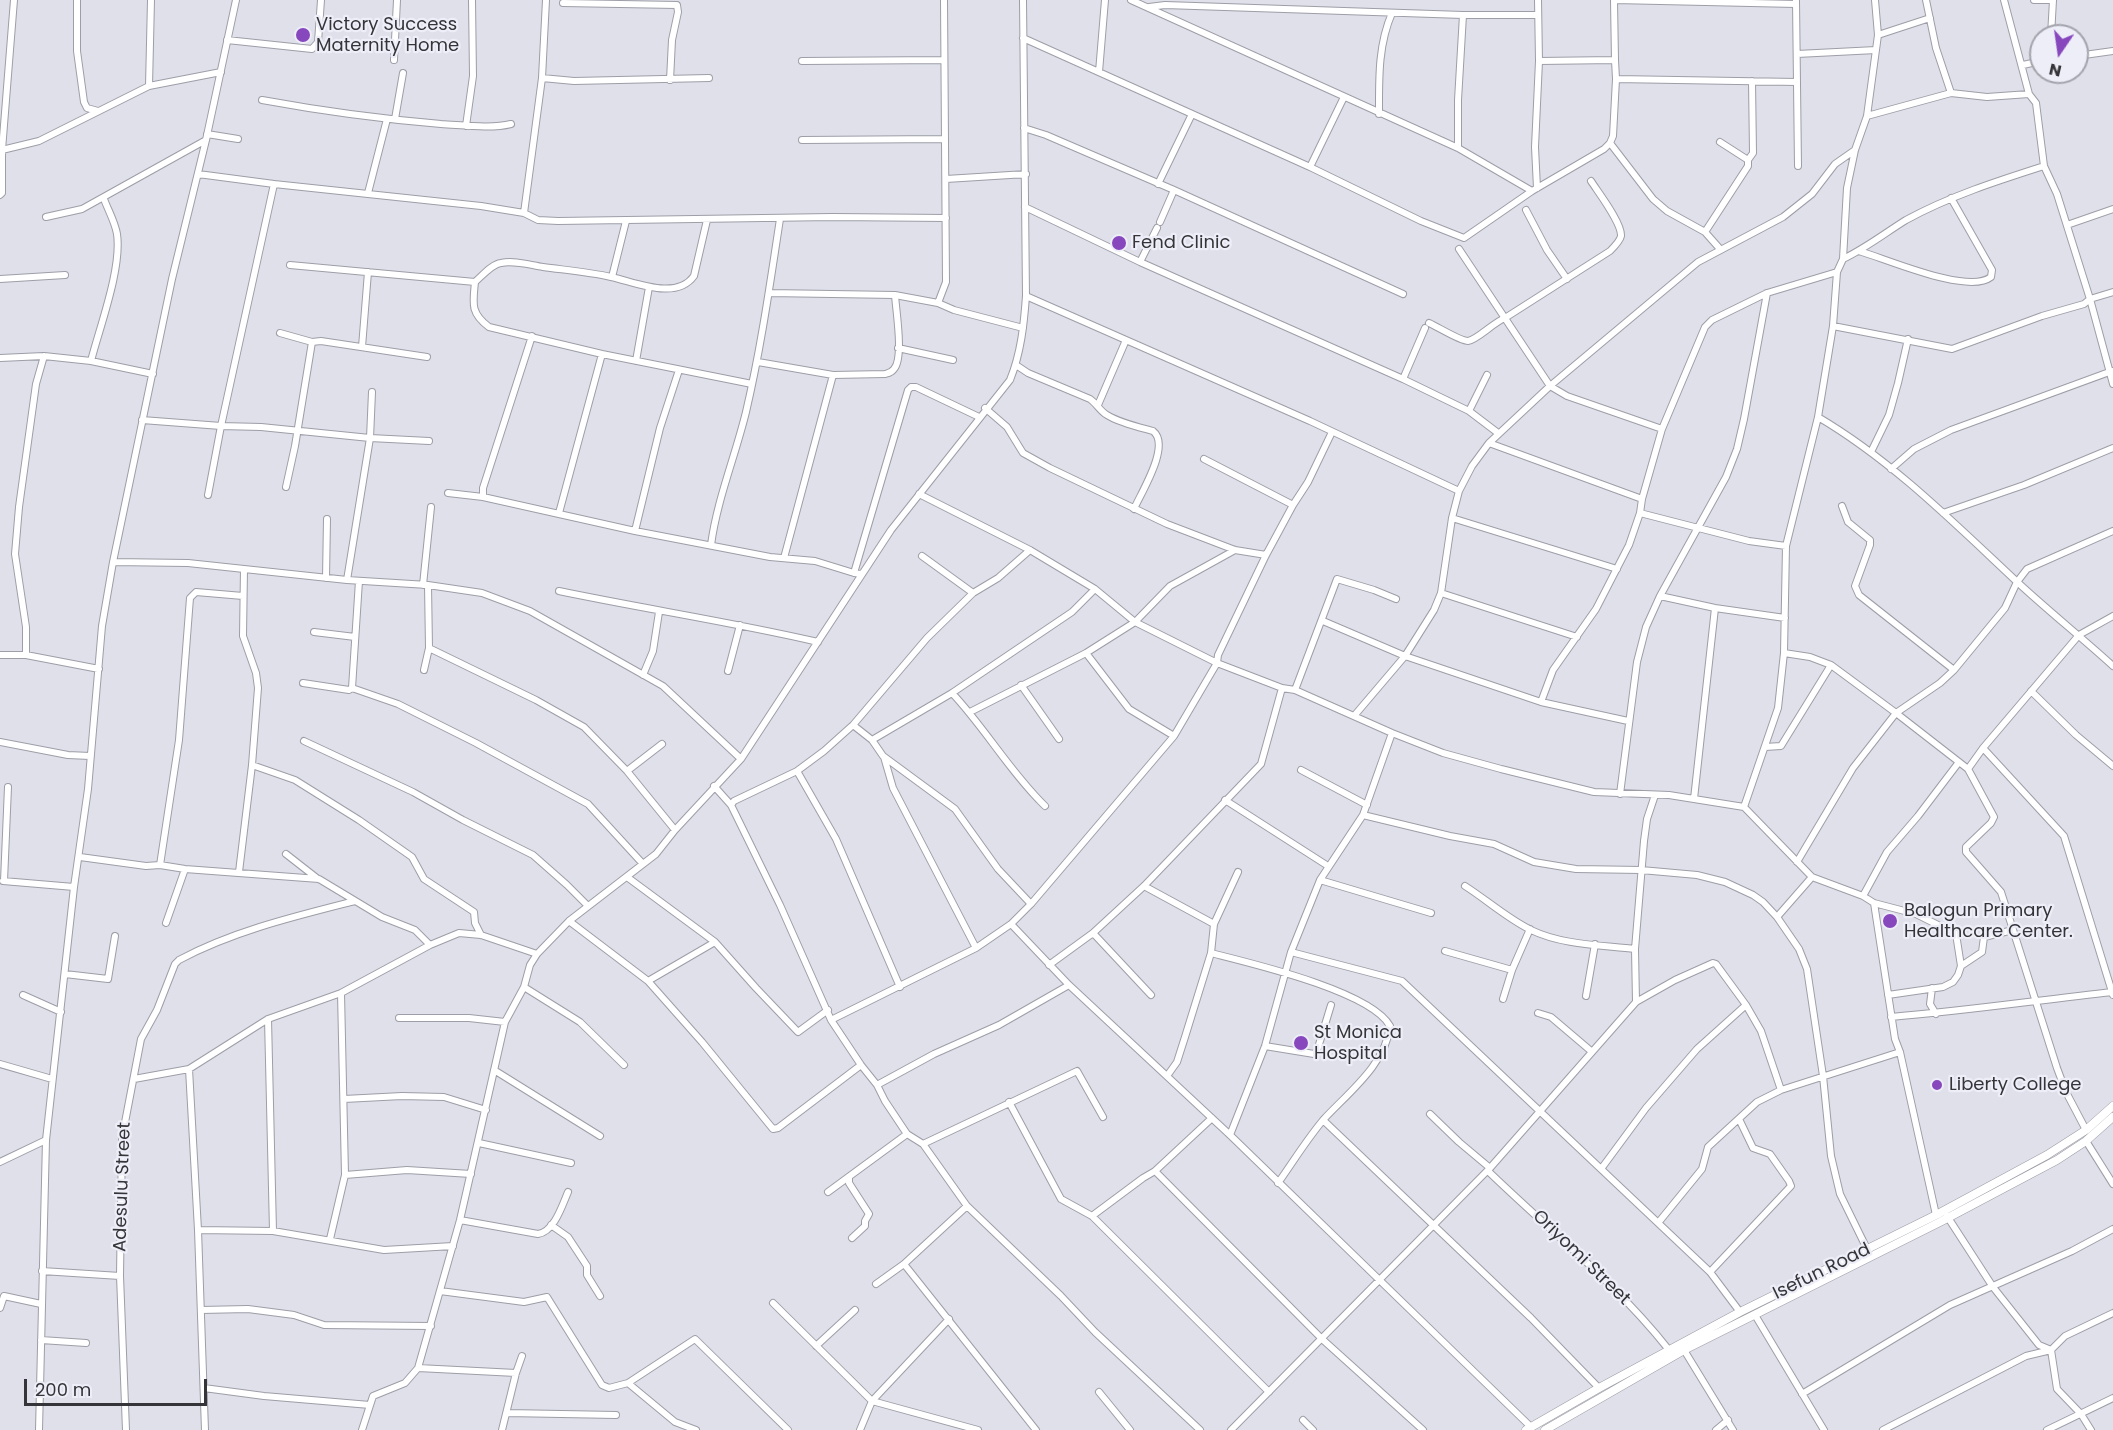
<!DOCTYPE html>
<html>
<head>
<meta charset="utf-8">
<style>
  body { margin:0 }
  #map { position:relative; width:2113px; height:1430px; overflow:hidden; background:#dfe0ea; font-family:Poppins,sans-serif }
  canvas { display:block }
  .north { position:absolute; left:2029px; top:24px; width:60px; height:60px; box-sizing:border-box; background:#edeef8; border:2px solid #a3a4ac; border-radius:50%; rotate:193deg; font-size:16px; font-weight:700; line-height:24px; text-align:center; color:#353539 }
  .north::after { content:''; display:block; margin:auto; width:21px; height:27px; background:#8848bd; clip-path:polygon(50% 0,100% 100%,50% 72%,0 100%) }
  .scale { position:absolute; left:24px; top:1379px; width:183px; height:27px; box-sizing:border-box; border:3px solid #353539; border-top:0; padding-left:8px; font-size:18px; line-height:21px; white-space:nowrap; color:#353539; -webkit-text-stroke:4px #edeef8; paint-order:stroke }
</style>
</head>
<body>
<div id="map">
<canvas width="2113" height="1430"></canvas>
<div class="north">N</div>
<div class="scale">200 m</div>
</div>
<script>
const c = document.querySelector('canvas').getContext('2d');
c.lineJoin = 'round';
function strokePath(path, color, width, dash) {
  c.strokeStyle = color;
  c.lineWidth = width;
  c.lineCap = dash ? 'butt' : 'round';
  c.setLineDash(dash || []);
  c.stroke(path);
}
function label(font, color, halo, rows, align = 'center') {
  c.font = font + ' Poppins,sans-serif';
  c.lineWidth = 4.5;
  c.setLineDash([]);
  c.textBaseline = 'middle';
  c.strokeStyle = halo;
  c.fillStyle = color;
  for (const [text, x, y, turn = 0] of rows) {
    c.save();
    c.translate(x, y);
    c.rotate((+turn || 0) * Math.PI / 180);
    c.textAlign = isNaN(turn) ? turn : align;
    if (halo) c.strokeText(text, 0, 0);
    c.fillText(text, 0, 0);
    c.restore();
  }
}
const minor = new Path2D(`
  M77 0V51L84 102 87 108 98 111
  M1131 0 1458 148 1532 191
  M1615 0 1796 4
  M1926 0 1936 48 1951 93
  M2004 0 2029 94 2036 103 2044 166 2057 194 2090 299 2113 384
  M2034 0H2053
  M1614 1 1615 60
  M1796 1 1798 166
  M563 3 677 5 678 12 672 40 670 80
  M1149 7 1165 5 1463 15H1538
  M1878 35 1930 18
  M2051 36 2053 0
  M1023 38 1310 167 1421 221 1464 238 1532 191 1604 149 1610 143 1613 136 1616 79 1615 60 1539 61
  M227 40 312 49 318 42 321 0
  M1797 54 1876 50
  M2077 56 2113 51
  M394 60 397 0
  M802 61 944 60
  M2023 65 2041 61
  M1099 72 1105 0
  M542 78 574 81 709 78
  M1616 79 1797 82
  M149 86 151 0
  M262 100C322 111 381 119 441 124 462 125 491 129 511 124
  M1379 114C1379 79 1378 45 1392 13
  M1867 116 1951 93 1987 97 2029 94
  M395 119 403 73
  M466 126 473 76 472 0
  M1024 128 1046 135 1174 190 1403 294
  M207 134 238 139
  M802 140 944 139
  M1610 143 1653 199 1667 211 1705 232 1720 249
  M1458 148V100L1463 15
  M2 150 39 141 149 86 221 72
  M1748 160 1753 153 1752 81
  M1310 167 1344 97
  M198 174 274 184 481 206 524 213 538 220 558 221 832 217 946 218
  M946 179 1026 174
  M1158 184 1192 114
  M1537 188 1535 147 1539 61 1538 0
  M368 193 387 119
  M0 195 2 193V150L14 0
  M1025 207 1140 262 1403 379 1469 411 1498 433
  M1526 210 1547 250 1567 279
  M524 213 542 78 546 0
  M46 217 82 209 206 140
  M1160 222 1174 190
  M2067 225 2113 209
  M1705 232 1748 166V160L1720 142
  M1459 249 1550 386 1567 396 1662 429
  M1859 251C1887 259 1968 295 1991 277L1992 270 1951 198
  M1843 259C1866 248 1885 233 1906 220 1950 196 1997 181 2044 166
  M1140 262 1157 228
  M290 265 475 282C482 276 492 264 501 263 514 260 530 265 543 267 565 270 589 272 611 277 635 282 676 301 694 276L707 220
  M612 277 626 221
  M0 279 65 275
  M475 282C473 303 470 313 489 327L602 354 752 384
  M769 293 895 295 938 303 954 310 1023 328
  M1026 296 1310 421 1459 491
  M938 303 946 282 944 0
  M1429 323C1438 327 1460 341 1468 341 1477 340 1494 322 1505 318L1610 251C1614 247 1620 241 1621 236 1622 223 1598 192 1591 181
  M1833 326 1952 349 2042 316 2084 304 2090 299 2113 292
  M280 333 312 342
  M532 336 483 488V497L635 531 770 557 815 561 854 573 862 574
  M362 347 368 272
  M898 348 953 360
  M0 358 44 356 91 361 153 374
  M91 361C100 326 122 268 117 234 115 222 108 210 104 199
  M636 361 649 287
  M758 362 833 375 885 374C889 373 891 373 894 369 904 358 896 311 895 295
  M1016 365 1028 373 1090 399C1097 404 1100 411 1107 415 1120 423 1138 427 1153 431 1171 445 1142 491 1134 509
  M1403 379 1425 328
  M1098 405 1126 340
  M985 408 1007 427 1023 453 1050 468 1167 524 1235 550 1266 555
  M1469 411 1487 375
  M1818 417C1891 460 1952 521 2014 579 2046 609 2080 636 2113 666
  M142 420 221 426 261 427 370 438 429 441
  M1489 443 1642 499
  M1871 452 1889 415 1898 383 1908 339
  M1204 459 1293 505
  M1891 469 1914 449 1951 430 2112 371
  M286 487 295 446 312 342 321 341 427 357
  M448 493 483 497
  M919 494 1030 550 1095 589 1135 622 1217 663 1282 688 1295 690 1392 733 1443 753 1501 769 1594 792 1669 795 1744 807 1812 877 1863 896 1874 903 1916 914 1956 934 1961 966 1958 975 1953 982 1943 987 1888 995
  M208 495 221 426 274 184
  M1842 506 1848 522 1870 540V545L1855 586 1859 595 1954 670
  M559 513 602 354
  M1640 513 1749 541 1786 546 1784 653
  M1943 513 2024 485 2113 448
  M1452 518 1617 569
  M635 531 660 428 679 370
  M711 545C717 500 735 457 746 412 761 348 770 284 780 219
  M1786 546 1818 417 1833 326 1837 272 1843 259 1847 188 1855 150 1867 116 1878 35 1875 0
  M922 556 973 593
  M784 558 833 375
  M113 562 188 563 347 580 428 585 482 593 530 611 663 686 741 759
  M854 573 908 390 911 387H916L979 417
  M326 578 327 519
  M347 580 370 438 372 392
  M423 585 431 507
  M559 591C645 609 732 622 818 642
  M1441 593 1577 637
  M1660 596 1715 608 1785 618
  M1323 621 1405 656 1541 702 1628 721
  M314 632 355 637
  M429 648 536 700 584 727 627 771 675 830
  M1086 653 1129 709 1174 736
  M0 655H26L99 669
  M26 655V627L15 554 19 507 36 384 44 356
  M424 670 429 648 428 585
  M728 671 740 625
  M643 675 653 651 659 612
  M303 683 349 690 352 688 359 581
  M1021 685 1059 739
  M352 688 398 704 476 743 588 804 643 864
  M1295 690 1337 579 1374 590 1396 599
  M2031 691 2076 735 2113 766
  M952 693C985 728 1010 772 1045 806
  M1541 702 1553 670 1596 609 1629 545 1640 513 1642 499 1662 429 1705 327 1712 320 1767 293 1837 272
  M970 712 1086 653 1135 622 1170 586 1235 550
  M1354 716 1405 656 1434 610 1441 593 1452 518 1459 491 1472 466 1489 443 1550 386 1698 262 1783 217 1812 194 1835 164 1855 150
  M853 725 872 740 883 756 955 809 998 869 1031 904
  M872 740 952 693 1072 612 1095 589
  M304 741 413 792 463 820 533 855 567 885 588 906
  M0 742 68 755 90 756
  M1765 747 1781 746 1831 665
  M1983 748 2064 836 2113 995
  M884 757 893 788 976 948
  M252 765 295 780 359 820 412 857 424 879 474 912 475 923 481 935
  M1968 769 1983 748 2079 635 2113 616
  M1301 770 1367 805
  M627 771 662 744
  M797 771 836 839 900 987
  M714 786 731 805 780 905 831 1020 861 1065 877 1085 885 1101 907 1134 923 1144 967 1206 1061 1296 1095 1332 1200 1430
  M1620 794 1637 662 1646 627 1660 596 1726 477 1737 449 1744 419 1767 293
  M1694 799 1715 608
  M1225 800 1328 866
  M731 805 734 801 797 771 824 751 853 725 927 638 973 593 998 578 1030 550
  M1744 807 1778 708 1784 653 1810 657 1831 665 1896 713 1940 683 1954 670 2005 608 2017 582 2027 569 2113 531
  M1363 815 1450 836 1494 844 1534 862 1576 869 1641 870 1697 875 1725 882 1753 895 1763 902 1777 917 1799 949 1807 969 1823 1076 1831 1156 1840 1194 1867 1249
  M286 854 318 879
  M80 857 146 866 160 865 185 869 319 879 382 917 415 930 430 945
  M1797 862 1853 768 1896 713 1968 769 1994 817 1991 823 1966 847V852L2001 892 2057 1068 2066 1092 2086 1130
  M160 865 179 740 190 598 196 592 243 596
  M239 872 252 765 258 688 256 673 243 636 244 569
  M627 877 715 942 756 988 798 1032 828 1010
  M1320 880 1431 913
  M3 881 74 887
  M4 881 8 787
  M1144 886 1214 924
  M1465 886C1487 900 1508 919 1531 930 1562 945 1601 945 1635 949
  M1863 896 1887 852 1918 816 1959 762
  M1874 903 1895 1039 1900 1052 1936 1215
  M1777 917 1812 877
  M569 921 648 981 702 1042 773 1129 778 1128 861 1065
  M166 923 185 869
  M1011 924 1069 985 1230 1135 1531 1427
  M1093 933 1151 995
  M1445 951 1512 970
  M1291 952 1402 981 1710 1272 1740 1312
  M1211 953C1250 963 1371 991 1390 1026 1386 1064 1348 1093 1324 1119 1307 1139 1293 1162 1278 1183
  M1049 965 1093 933 1144 886 1261 764 1282 688
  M1961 966 1982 952 1984 937 2013 930
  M65 974 108 979 115 936
  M648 981 715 942
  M524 987 580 1022 624 1065
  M1932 988 1930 1004 1936 1014
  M23 995 61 1012
  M1586 996 1595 944
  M1503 999 1512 970 1530 929
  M1636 1002 1635 949 1644 841 1647 819 1655 795
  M1538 1013 1551 1017 1591 1051
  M1891 1017C1965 1011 2039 1000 2113 992
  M399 1018H469L505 1022
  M268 1019 273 1231
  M831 1020 976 948 1011 924 1031 904 1174 736 1217 663 1218 655 1266 555 1293 505 1308 482 1332 432
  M1265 1046 1314 1054 1317 1051 1331 1005
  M0 1064 52 1079
  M189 1069 198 1230 205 1430
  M494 1070 600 1136
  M1167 1076 1177 1062 1185 1037 1211 953 1214 924 1238 872
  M134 1079 189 1069 268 1019 341 993 430 945 459 933 481 935 537 954
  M877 1085 934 1054 999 1025 1069 985
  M344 1099 402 1096 444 1097 486 1110
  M1009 1102 1061 1199 1092 1216 1269 1392
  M1430 1114 1459 1142 1490 1168
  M1323 1120 1531 1318 1599 1388
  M1230 1135 1265 1046 1291 952 1320 880 1363 815 1392 733
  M2086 1141 2113 1184
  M479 1143 571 1163
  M923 1144 1077 1071 1103 1117
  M0 1162 46 1140
  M1601 1169 1646 1108 1697 1049 1746 1005
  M1155 1171 1322 1339 1423 1430
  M1488 1171C1549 1230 1616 1283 1669 1350
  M345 1175 407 1170 471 1174
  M849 1178V1183L869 1214 865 1221V1226L852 1238
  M828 1192 907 1134
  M1092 1216 1143 1178 1155 1171 1212 1118
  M1947 1216 1993 1287 2039 1345 2051 1350 2057 1389 2081 1414 2091 1430
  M460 1220 538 1234C554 1232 562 1206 568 1192
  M1658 1223 1702 1169 1708 1147 1757 1102 1781 1090 1900 1052
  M551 1225 568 1237 587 1266V1275L600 1296
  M198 1230 273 1231 384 1250 453 1246
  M330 1239 345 1175 341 993
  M904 1264 1036 1430
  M42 1271 120 1276
  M1710 1272 1791 1186 1789 1181 1770 1154 1753 1148 1739 1119
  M876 1284 904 1264 967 1206
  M440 1291 524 1302 547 1297 602 1385 609 1388 628 1383 675 1422 696 1430
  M773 1303 872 1401 978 1430
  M0 1308 4 1296 41 1304
  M201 1310 248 1309 294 1315 324 1325 431 1326
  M1755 1315 1824 1430
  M41 1340 86 1343
  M816 1346 855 1310
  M1684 1350 1733 1430
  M418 1368 516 1373
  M628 1383 695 1339 788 1430
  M204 1388 264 1396 370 1405
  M1099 1392 1130 1430
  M1802 1394 1950 1305 2072 1251 2113 1229
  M507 1413 616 1415
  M1303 1420 1313 1430
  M39 1430 46 1140 74 887 88 789 102 626 113 562 172 279 206 140 236 0
  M126 1430 120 1276 122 1138 141 1039 157 1010 175 964 179 960C233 931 296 916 355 901
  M362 1430 373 1396 405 1383 418 1368 460 1220 505 1022 524 987 530 965 537 954 569 921 656 854 675 830 741 759 891 530 1010 380C1021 353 1024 324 1026 296L1023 0
  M502 1430 516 1373 522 1356
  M860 1430 872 1401 949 1319
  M1231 1430 1490 1168 1636 1002 1675 980 1713 963 1716 964 1746 1005 1761 1031 1781 1090
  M1716 1430 1728 1420
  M1883 1430 2026 1356 2051 1350 2065 1336 2113 1313
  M2047 1430 2113 1398`);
const tertiary = new Path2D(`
  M1526 1430 1599 1388 1740 1312 1936 1215 2047 1155 2086 1130 2113 1106
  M1545 1430 1684 1350 1940 1222 2057 1160 2086 1141 2113 1117`);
strokePath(minor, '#9d9ea7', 8);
strokePath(tertiary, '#9d9ea7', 9);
strokePath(minor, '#fff', 6);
strokePath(tertiary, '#fff', 8);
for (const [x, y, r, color] of [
  [303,35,8,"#8848bd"],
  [1119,243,8,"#8848bd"],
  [1890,921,8,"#8848bd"],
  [1301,1043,8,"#8848bd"],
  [1937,1085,6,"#8848bd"]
]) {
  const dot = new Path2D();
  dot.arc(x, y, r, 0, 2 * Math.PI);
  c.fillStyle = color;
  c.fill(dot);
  strokePath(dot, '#edeef8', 2);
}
label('18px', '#353539', '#edeef8', [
  ["Victory Success",316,25],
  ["Maternity Home",316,46],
  ["Fend Clinic",1132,243],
  ["Balogun Primary",1904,911],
  ["Healthcare Center.",1904,932],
  ["St Monica",1314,1033],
  ["Hospital",1314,1054],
  ["Liberty College",1949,1085]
], 'left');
label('18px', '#353539', '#edeef8', [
  ["Adesulu Street",123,1187,-88],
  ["Oriyomi Street",1581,1258,44],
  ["Isefun Road",1822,1272,-26]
]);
</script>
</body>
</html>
